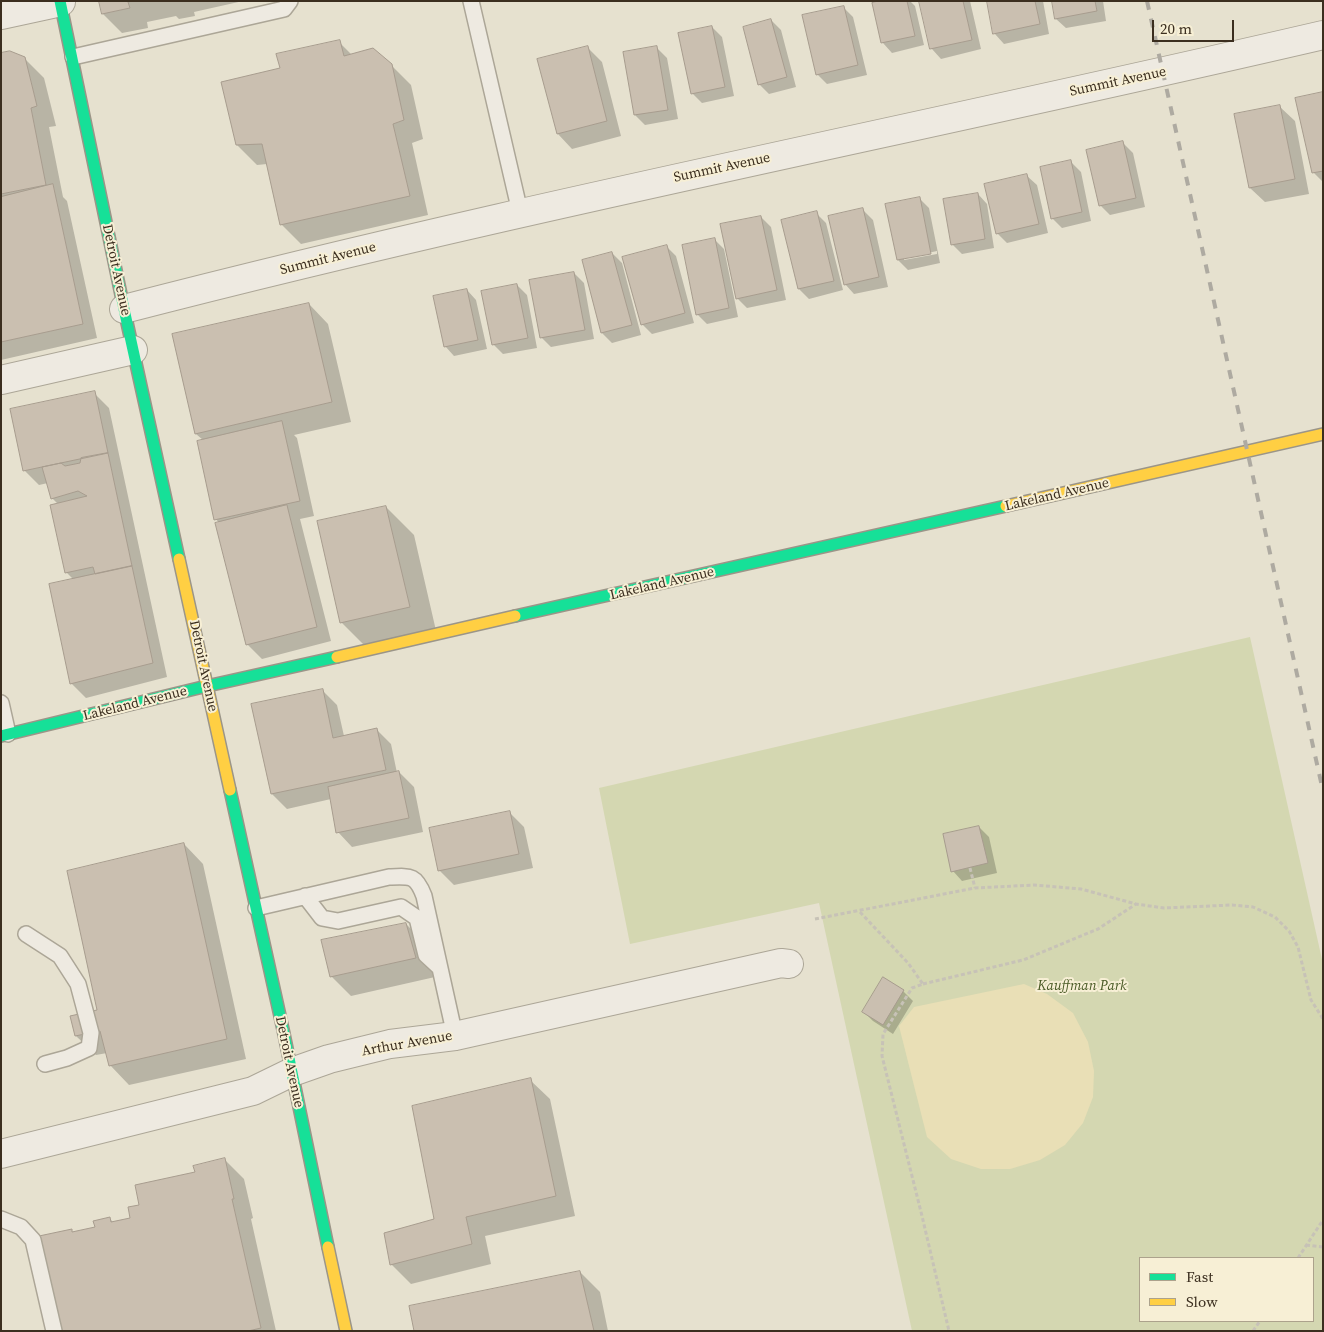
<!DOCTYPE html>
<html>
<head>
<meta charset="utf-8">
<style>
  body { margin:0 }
  #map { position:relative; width:1324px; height:1332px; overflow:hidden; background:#e6e1cf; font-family:"Source Serif 4",serif }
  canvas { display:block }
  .frame { position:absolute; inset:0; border:2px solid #3b2e1f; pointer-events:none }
  .legend { position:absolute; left:1139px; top:1257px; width:175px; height:65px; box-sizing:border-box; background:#f7efd5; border:1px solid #aca28c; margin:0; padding:6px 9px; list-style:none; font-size:15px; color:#3b2e1f }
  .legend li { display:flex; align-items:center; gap:10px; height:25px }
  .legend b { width:25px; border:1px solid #aca28c }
  .scale { position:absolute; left:1152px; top:20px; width:82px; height:22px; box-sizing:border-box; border:2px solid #3b2e1f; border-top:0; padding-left:6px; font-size:15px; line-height:18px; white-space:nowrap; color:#3b2e1f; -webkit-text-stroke:4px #f7efd5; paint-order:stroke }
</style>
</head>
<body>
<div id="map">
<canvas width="1324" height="1332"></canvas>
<div class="frame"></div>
<ul class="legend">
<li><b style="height:6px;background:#16e098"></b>Fast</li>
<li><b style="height:6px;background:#ffcf43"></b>Slow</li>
</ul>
<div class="scale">20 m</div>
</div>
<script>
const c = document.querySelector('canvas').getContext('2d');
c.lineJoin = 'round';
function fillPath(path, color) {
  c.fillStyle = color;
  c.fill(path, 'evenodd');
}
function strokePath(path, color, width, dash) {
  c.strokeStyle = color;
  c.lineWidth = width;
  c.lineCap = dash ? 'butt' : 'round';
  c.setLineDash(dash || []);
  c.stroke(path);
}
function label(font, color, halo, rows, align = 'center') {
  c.font = font + ' "Source Serif 4",serif';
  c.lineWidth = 4;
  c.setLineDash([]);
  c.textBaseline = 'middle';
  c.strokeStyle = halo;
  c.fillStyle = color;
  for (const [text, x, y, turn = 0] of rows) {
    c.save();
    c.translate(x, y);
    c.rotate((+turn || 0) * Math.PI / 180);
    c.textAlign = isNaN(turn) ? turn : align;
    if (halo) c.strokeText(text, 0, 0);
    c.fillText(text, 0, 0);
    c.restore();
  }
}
fillPath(new Path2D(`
  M1250 637 1323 964V1331H912L819 903 630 944 599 788ZM1140 1258H1313V1321H1140Z`), '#d4d7b1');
fillPath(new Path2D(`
  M1024 984 1047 994 1073 1013 1088 1042 1094 1071 1093 1097 1083 1123 1065 1145 1040 1160 1010 1169H981L951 1159 927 1137 899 1026 914 1007Z`), '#e9dfb6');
fillPath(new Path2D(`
  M100 1H243L194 12 195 16 179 19 176 16 147 22 148 28 122 33 103 14Z
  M883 1H910L915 6 924 45 892 53 883 43 874 3Z
  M921 1H970L981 49 941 59 932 49Z
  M988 1H1043L1049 34 1004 44 995 34Z
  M1053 1H1103L1106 21 1066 28 1056 19Z
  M843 7 853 17 867 75 827 84 817 74Z
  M771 20 781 30 796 87 769 94 759 84Z
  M712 27 722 37 734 96 702 103 692 93Z
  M339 42 352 55 391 65 411 85 423 139 412 143 428 215 301 244 281 224 267 164 257 165 237 145 282 69Z
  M587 47 602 62 621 136 572 149 558 134Z
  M657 48 667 58 678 119 645 125 635 115Z
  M1 54 24 58 44 78 56 126 49 127 63 197 67 201 97 338 1 360Z
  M1323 93V182L1313 172Z
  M1280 107 1295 121 1309 194 1265 202 1250 188Z
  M1123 143 1133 153 1145 207 1110 215 1101 206Z
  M1071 162 1081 172 1091 221 1062 228 1052 218Z
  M1027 176 1037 185 1048 233 1007 243 997 233Z
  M978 194 987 204 994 248 962 254 952 244Z
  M919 198 929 208 940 263 908 270 898 260ZM937 251V254L904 260V258Z
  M863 210 873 220 888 287 854 294 845 284Z
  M816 213 826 223 843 290 809 299 799 289 782 221Z
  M761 217 771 227 786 300 747 308 737 298Z
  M714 239 724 249 738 317 707 324 697 314Z
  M666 246 676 256 694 323 652 334 642 324Z
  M612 253 622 263 641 335 612 343 602 333Z
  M574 273 584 283 594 339 551 347 541 337Z
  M517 285 527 295 537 348 503 354 493 344Z
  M467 290 476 300 487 349 454 356 445 346Z
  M309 304 328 324 351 422 294 435 297 438 314 516 300 519 331 641 262 659 247 644 219 523 216 519 203 440 196 434Z
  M94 393 109 408 167 677 86 698 71 683 74 580 66 572 58 504 52 498 48 483 39 485 24 470Z
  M386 507 414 535 437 635 369 650 341 622Z
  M322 690 337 705 344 736 376 729 391 744 397 773 399 772 414 787 423 832 352 847 338 832 331 799 287 809 272 794Z
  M509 812 524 827 533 868 454 885 439 870Z
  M979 827 989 837 997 873 962 881 953 871Z
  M184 844 203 864 246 1059 129 1085 110 1065 107 1053 96 1055 76 1036 72 1017 98 1011Z
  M406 924 426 944 435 977 351 996 331 976Z
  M903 991 913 1001 893 1034 873 1021 863 1011Z
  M530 1080 550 1099 575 1216 485 1236 491 1264 411 1284 391 1264 436 1220Z
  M225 1160 244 1179 253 1218 251 1219 276 1331H62L71 1230 73 1233 96 1228 109 1218 114 1223 132 1219 140 1206 196 1173Z
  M580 1272 600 1292 608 1331H416Z`), '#0003');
const building = new Path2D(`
  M99 1H133L128 2 130 8 102 14Z
  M878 1H907L915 36 881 43 872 3Z
  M919 1H963L972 40 930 49Z
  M987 1H1035L1040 24 993 34Z
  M1052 1H1095L1097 11 1055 19Z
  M844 6 858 65 816 75 802 15Z
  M771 19 787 77 758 85 743 27Z
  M712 26 725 87 691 94 678 33Z
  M340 40 344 56 373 48 392 64 404 120 393 124 410 196 280 225 262 144 236 145 221 82 280 68 276 54Z
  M588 46 607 121 557 134 537 59Z
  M657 46 668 110 634 115 623 52Z
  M10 51 25 57 37 106 31 108 46 185 1 194V53Z
  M1323 92V171L1312 173 1295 98Z
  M1280 105 1295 179 1249 188 1234 114Z
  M1123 141 1136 198 1099 206 1086 150Z
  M1071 160 1082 212 1051 219 1040 167Z
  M1027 174 1039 224 996 234 984 184Z
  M53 184 83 324 1 342V197Z
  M978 193 985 239 951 245 943 199Z
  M920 197 931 254 897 260 885 204Z
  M863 208 879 277 844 285 828 216Z
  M817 211 834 281 798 289 781 220Z
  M761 216 777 290 736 299 720 224Z
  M715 238 729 308 696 315 682 245Z
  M667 245 685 313 641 325 622 257Z
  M612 252 632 325 601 333 582 260Z
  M574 272 585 330 540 338 529 280Z
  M517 284 528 338 492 345 481 291Z
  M467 289 478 340 444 347 433 296Z
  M309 303 332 402 195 434 172 334Z
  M95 391 108 453 23 471 10 409Z
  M282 421 300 501 214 520 197 441Z
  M108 453 132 566 95 574 93 567 65 573 50 505 87 496 78 491 51 499 42 467 61 463 65 466 80 463 81 458Z
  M287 505 317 627 246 645 215 523Z
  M386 506 410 607 340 623 317 521Z
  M132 566 153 663 70 684 49 584Z
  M323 689 333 738 377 728 386 770 271 794 251 704Z
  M399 771 409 818 336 833 328 787Z
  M510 811 519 854 438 871 429 828Z
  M979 826 988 863 951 872 943 834Z
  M184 843 227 1039 109 1066 100 1031 75 1036 70 1016 97 1010 67 871Z
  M406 923 416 958 330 977 321 940Z
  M883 977 904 990 883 1025 862 1012Z
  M531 1078 556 1196 466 1217 472 1244 390 1265 384 1233 434 1219 412 1106Z
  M225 1158 234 1199H232L261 1328 248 1331H60L39 1236 72 1229V1232L95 1227 93 1221 110 1217 111 1222 130 1218 128 1207 139 1205 135 1185 195 1172 193 1166Z
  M580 1271 594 1331H414L409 1306Z`);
fillPath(building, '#cabfb0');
strokePath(building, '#a79c8e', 1);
const lane = new Path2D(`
  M471 1 520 212
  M73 57 284 9 290 1
  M1 703 8 734
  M305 896 322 918 338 921 401 907 417 918 426 955 440 968
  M256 908 389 877C411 876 416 875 424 896L455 1036
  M26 934 60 956 78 984 91 1033 89 1048 67 1058 45 1064
  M1 1219 21 1227 33 1240 54 1331`);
const street = new Path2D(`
  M1 15 61 2
  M124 309C521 206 923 128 1323 35
  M1 380 133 350
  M1 1154 253 1091 292 1072 329 1059 390 1044 455 1036 781 963 789 964`);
const fast = new Path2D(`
  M60 1 124 309 179 559
  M515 616 1006 506
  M1 736 207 686 337 657
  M230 790 284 1034 328 1247`);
const slow = new Path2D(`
  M1006 506 1323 434
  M179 559 230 790
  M337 657 515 616
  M328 1247 346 1331`);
strokePath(lane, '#aca697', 18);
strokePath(street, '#aca697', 30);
strokePath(fast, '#9b9588', 14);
strokePath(slow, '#9b9588', 14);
strokePath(new Path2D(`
  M970 868 975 888
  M860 912 908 963 923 984 912 988 883 1034 882 1056 922 1216 949 1331
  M815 919 975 888 1034 885 1081 889 1136 904 1164 908 1232 905 1253 907 1275 917 1289 931 1298 947 1311 1000 1323 1019
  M923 984 1023 960 1098 929 1136 904
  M1306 1245 1323 1247
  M1298 1258 1323 1220
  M1253 1331 1260 1321`), '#c7c2b7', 3, [4, 2.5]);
strokePath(lane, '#eeeae1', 15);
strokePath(street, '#eeeae1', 28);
strokePath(fast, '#16e098', 11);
strokePath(slow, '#ffcf43', 11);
strokePath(new Path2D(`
  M1147 1 1323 791`), '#aeaaa1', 4, [9, 9]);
label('14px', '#3b2e1f', '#f7efd5', [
  ["Summit Avenue",1118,82,-12],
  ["Summit Avenue",722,168,-12],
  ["Summit Avenue",328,259,-14],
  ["Detroit Avenue",116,270,78],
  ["Lakeland Avenue",1057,495,-13],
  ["Lakeland Avenue",662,584,-13],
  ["Detroit Avenue",203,666,78],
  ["Lakeland Avenue",135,704,-14],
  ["Arthur Avenue",407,1044,-10],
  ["Detroit Avenue",289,1062,78]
]);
label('italic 14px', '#485924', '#f7efd5', [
  ["Kauffman Park",1082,986]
]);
</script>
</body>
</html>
